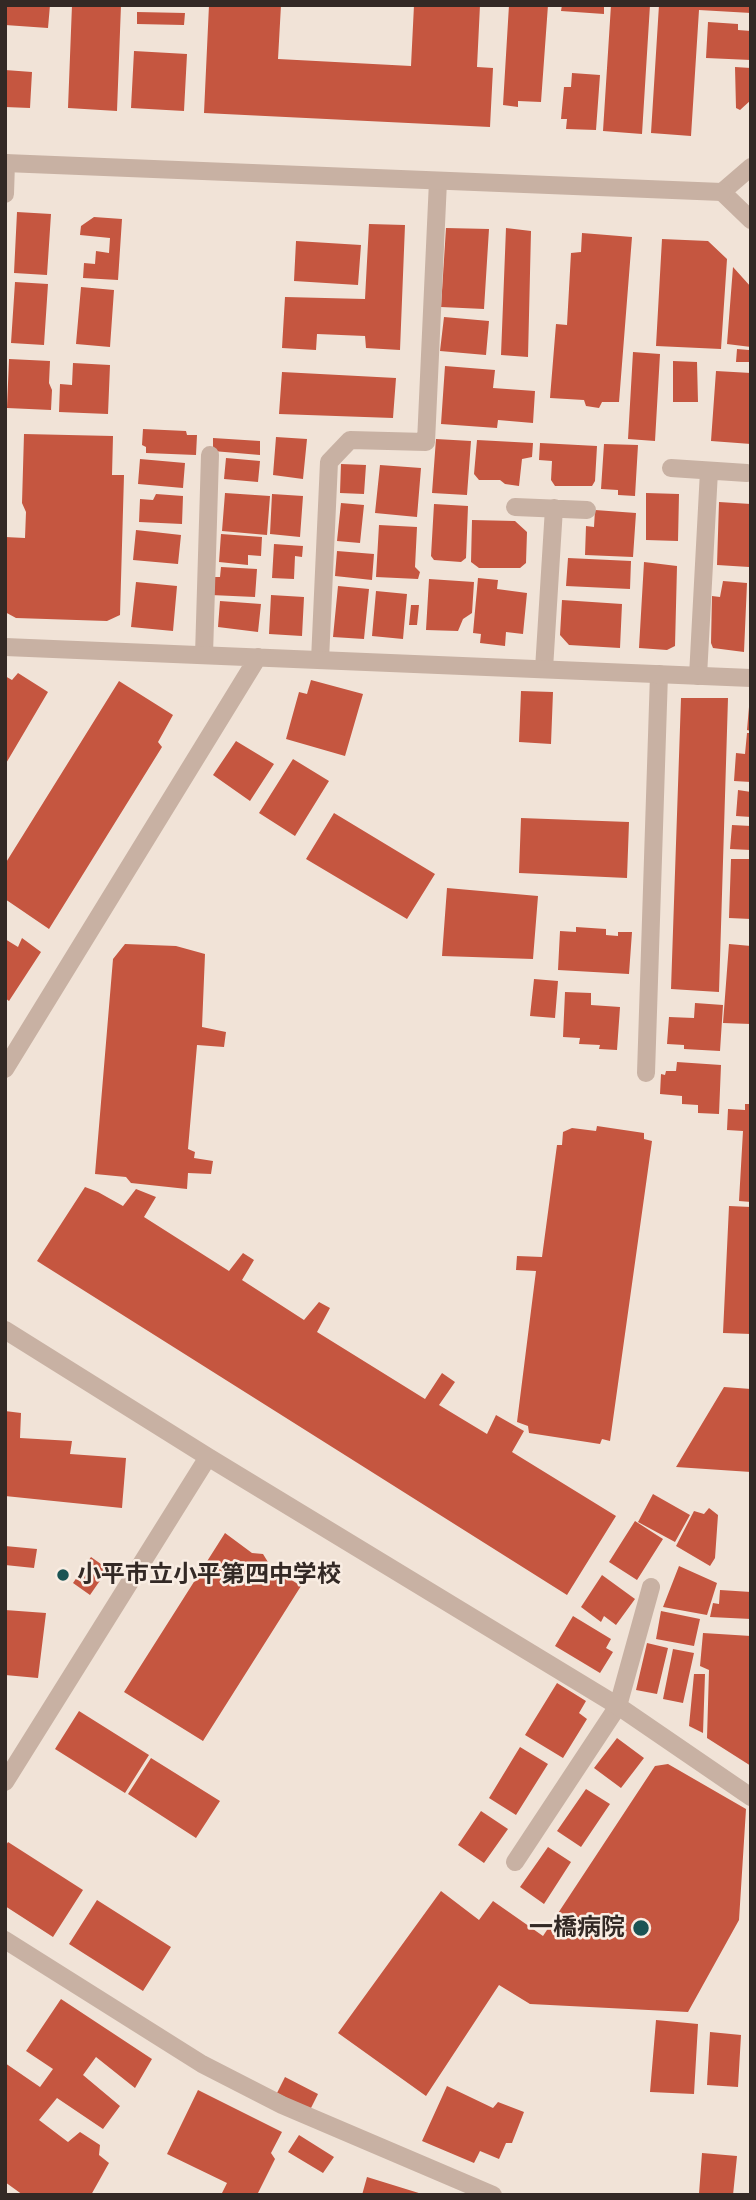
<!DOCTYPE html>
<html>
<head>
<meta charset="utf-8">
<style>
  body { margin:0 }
  #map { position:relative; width:756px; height:2200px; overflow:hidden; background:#f1e3d7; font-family:Rubik,sans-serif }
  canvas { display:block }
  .frame { position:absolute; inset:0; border:7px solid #332925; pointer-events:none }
</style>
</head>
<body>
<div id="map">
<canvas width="756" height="2200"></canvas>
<div class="frame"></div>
</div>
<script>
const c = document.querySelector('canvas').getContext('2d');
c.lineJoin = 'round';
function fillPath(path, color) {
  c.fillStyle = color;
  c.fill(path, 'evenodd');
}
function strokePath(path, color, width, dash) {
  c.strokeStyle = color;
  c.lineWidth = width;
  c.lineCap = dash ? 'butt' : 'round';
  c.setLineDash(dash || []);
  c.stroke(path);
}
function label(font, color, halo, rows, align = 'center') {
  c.font = font + ' Rubik,"Noto Sans JP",sans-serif';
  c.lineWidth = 5;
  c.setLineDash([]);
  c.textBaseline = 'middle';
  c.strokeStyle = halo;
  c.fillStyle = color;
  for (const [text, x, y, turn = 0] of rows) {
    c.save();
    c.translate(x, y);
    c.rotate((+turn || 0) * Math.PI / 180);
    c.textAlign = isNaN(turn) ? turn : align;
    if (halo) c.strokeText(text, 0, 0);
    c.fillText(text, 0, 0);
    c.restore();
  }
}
fillPath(new Path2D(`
  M5 5H50L48 28 5 25Z
  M72 5H121L117 111 68 108Z
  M209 5H281L278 59 411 66 414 5H480L477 67 493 68 490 127 204 113Z
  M509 5H548L541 102 518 101V107L503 105Z
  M562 5H604V14L561 11Z
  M611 5H650L642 134 603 131Z
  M659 5H751V13L699 10 691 136 651 133Z
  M137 12 185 13 184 25 137 24Z
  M708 22 738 24V30L751 31V60L706 58Z
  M134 51 187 54 184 111 131 108Z
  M735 67 751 68V100L740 110 736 108Z
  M5 70 32 72 30 108 5 107Z
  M572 73 600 75 596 130 566 129 567 119H561L564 87H571Z
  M17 212 51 214 47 275 14 273Z
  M94 217 122 219 118 280 83 278 84 263 95 264 96 251 109 253 110 238 80 235 81 226Z
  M369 224 405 225 400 350 366 348 365 336 317 334 316 350 282 348 285 297 365 299Z
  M446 228 489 229 484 309 441 307Z
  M506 228 531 231 528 357 501 355Z
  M582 233 632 237 619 402H602L599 408 586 406 584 400 550 398 556 324 567 325 571 253 581 252Z
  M662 239 708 241 727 259 721 349 656 346Z
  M296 241 361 245 358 285 294 281Z
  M733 267 751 287V347L727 344Z
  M15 282 48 284 44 345 11 343Z
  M81 287 114 290 110 347 76 344Z
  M444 317 489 321 486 355 440 351Z
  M737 349 749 350V362H736Z
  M633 352 660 354 655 441 628 439Z
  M9 359 50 361 49 383 52 390 51 410 7 408Z
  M673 361 697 362 698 402H673Z
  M73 363 110 365 108 414 59 412 60 384 72 385Z
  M445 366 495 370 493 388 535 391 533 423 498 420 497 428 441 424Z
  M716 371 751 373V444L711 441Z
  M282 372 396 378 393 418 279 414Z
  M143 429 186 431 187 435H197L196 455 146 453V447L142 445Z
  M24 434 113 436 112 475H124L120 615 107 621 16 618 5 612V537L25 538 26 512 22 503Z
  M276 437 307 439 303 479 273 475Z
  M213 438 260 441V455L213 451Z
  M436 439 471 441 467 495 432 493Z
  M477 440 533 443 532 457 522 459 519 486 505 484 500 480H479L474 474Z
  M540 443 597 446 595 481 592 486H555L551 480 552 461 539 460Z
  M604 444 638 445 635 496 618 495V490L601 489Z
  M226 458 260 461 258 482 224 479Z
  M140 459 185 463 183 488 138 484Z
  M341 464 366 465 364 494 340 493Z
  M380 465 421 468 417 517 375 513Z
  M225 493 270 496 267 535 222 531Z
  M646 493 679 494 678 541 646 540Z
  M156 494 183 496 182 524 139 522 140 499 153 500Z
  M272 494 303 496 300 537 270 534Z
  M719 502 751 504 749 567 717 565Z
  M341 503 364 505 360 543 337 541Z
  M434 504 468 506 466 558 461 562 434 560 431 556Z
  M595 510 636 513 633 557 585 555 586 526 594 527Z
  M472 520 515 521 527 532 526 563 520 568H479L471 562Z
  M379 525 417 527 415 567 420 572 418 579 376 577Z
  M136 530 181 535 178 564 133 560Z
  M221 534 262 537 261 556 248 555V565L219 562Z
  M274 544 303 546 302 557 295 556 294 579 272 578Z
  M337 551 374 554 372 580 335 576Z
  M568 558 631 561 630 589 566 586Z
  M644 562 677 566 675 646 667 650 639 648Z
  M221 567 257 569 255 597 211 595 212 577H220Z
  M478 578 498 580 497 589 527 593 523 634 506 632 505 646 480 643 481 634 473 633Z
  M429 579 474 582 472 613 463 619 458 631 426 630Z
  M723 581 747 583 744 652 713 648 711 643 712 596 720 597Z
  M136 582 177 586 173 631 131 627Z
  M338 586 369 589 364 639 333 637Z
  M376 591 407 594 403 639 372 636Z
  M271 595 304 597 302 636 269 634Z
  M562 600 622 604 620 648 569 645 560 635Z
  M220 601 261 604 258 632 218 627Z
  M411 605H419L417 625H409Z
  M18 673 48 692 5 765V676L12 680Z
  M311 680 363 694 345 756 286 739 299 692 307 694Z
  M119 681 173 715 158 742 162 747 49 929 5 899V864Z
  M521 691 553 692 551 744 519 742Z
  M681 698H728L719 992 671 989Z
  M749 707 751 708V731L747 730Z
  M747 733H751V782L734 781 736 753 745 754Z
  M236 741 274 764 250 801 213 775Z
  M293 759 329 781 295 836 259 813Z
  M738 790 751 792V817L736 816Z
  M334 813 435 874 407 919 306 859Z
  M521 818 629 822 627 878 519 873Z
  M732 825 751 826V850L730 849Z
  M731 859H751V919L729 918Z
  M447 888 538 896 533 959 442 956Z
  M576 927 606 929V935L618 936V932H632L629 974 558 970 560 931 576 932Z
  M22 938 41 952 9 1001 5 998V939L18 947Z
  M125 944 176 946 205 954 202 1027 226 1032 224 1047 197 1045 188 1149 195 1152 194 1158 213 1161 211 1174 188 1173 187 1189 131 1183 126 1177 95 1174 113 959Z
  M729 944 751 946V1024L723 1023Z
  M534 979 558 981 555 1018 530 1016Z
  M565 992 591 993V1005L620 1007 617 1050 599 1049 600 1045 579 1044 580 1038 563 1037Z
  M695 1003 723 1005 720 1051 684 1049V1045L667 1044 669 1017 694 1018Z
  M677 1062 721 1065 719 1114 698 1113V1105L682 1104V1096L660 1094 661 1074 665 1075 666 1071H676Z
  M745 1104H751V1202L739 1201 743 1131 727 1130 728 1109 745 1110Z
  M597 1126 644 1133V1139L652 1141 610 1441 602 1439 600 1444 529 1433 528 1426 517 1422 536 1271 516 1270 517 1256 542 1257 557 1145H562L563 1132 572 1128 596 1131Z
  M85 1187 98 1192 123 1206 136 1189 156 1197 144 1217 229 1271 243 1253 254 1260 242 1280 304 1320 319 1302 330 1308 317 1332 425 1399 442 1373 455 1382 439 1405 487 1434 496 1415 524 1431 512 1452 616 1516 567 1595 37 1261Z
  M729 1206 751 1207V1334L723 1333Z
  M724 1387 751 1389V1472L676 1467Z
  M5 1411 21 1413 20 1438 72 1441 70 1454 126 1458 122 1508 5 1496Z
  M653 1494 690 1515 675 1542 638 1522Z
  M709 1508 718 1515 715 1558 710 1566 676 1546 694 1511 704 1514Z
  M635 1521 663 1539 637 1580 609 1562Z
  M225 1533 252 1553 263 1554 271 1567 301 1586 203 1741 124 1692Z
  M5 1546 37 1549 34 1568 5 1565Z
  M91 1557 108 1569 90 1595 73 1583Z
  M679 1566 717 1583 707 1615 663 1607Z
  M602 1575 635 1599 616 1625 604 1616 601 1622 581 1607Z
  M720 1590 751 1592V1619L710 1617 713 1603 719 1604Z
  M5 1610 46 1613 38 1678 5 1675Z
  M661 1611 700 1619 694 1646 656 1639Z
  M573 1616 611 1639 606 1648 613 1652 600 1673 555 1646Z
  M703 1633 751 1636V1766L707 1738 709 1670 700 1666Z
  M647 1643 668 1648 657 1694 636 1690Z
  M673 1649 694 1653 683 1703 663 1699Z
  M694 1674H705L703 1733 689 1726Z
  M557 1683 586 1701 579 1713 587 1719 563 1758 525 1735Z
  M79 1711 149 1755 125 1793 55 1749Z
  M617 1738 644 1758 621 1788 594 1768Z
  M520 1747 548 1764 516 1815 489 1798Z
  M151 1758 220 1801 196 1838 128 1794Z
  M668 1764 746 1809 739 1920 688 2012 530 2004 499 1985 426 2096 338 2033 441 1891 479 1920 493 1901 543 1936 655 1766Z
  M586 1789 610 1804 581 1847 557 1831Z
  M481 1811 508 1829 484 1863 458 1845Z
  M8 1842 83 1890 53 1937 5 1906V1847Z
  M548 1847 571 1862 544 1904 520 1887Z
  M97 1900 171 1947 143 1991 69 1944Z
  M61 1999 152 2059 135 2088 96 2057 83 2075 120 2106 103 2129 57 2098 39 2120 68 2142 80 2132 100 2145 99 2155 109 2163 91 2195H23L5 2182V2063L40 2087 53 2069 26 2051Z
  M656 2020 698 2024 694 2094 650 2092Z
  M710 2032 741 2035 738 2087 707 2085Z
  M285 2077 318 2094 310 2110 277 2093Z
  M447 2086 493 2108 498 2102 524 2112 512 2143H506L499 2159 480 2151 474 2163 422 2141Z
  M198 2090 282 2132 271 2153 275 2159 257 2195H221L227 2183 167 2154Z
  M299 2135 334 2157 323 2173 288 2152Z
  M702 2153 737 2156 733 2195 699 2194Z
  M367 2177 422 2194V2195H362Z`), '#c55640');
strokePath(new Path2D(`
  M5 194 6 163
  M671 468 747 473
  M515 507 587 510
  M204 655 210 455
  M320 660 329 462 350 440 426 442 438 181
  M544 669 554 508
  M698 676 709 471
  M646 1073 659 674
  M515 1862 618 1706`), '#c8b1a3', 18);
strokePath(new Path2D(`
  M751 167 722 192 751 220
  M5 647 751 678
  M5 1069 258 657
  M5 1330 208 1457 618 1706 751 1797
  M618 1706 651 1587
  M5 1782 208 1457
  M5 1940 202 2064 282 2105 493 2195`), '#c8b1a3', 18);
strokePath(new Path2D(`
  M5 163 722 192`), '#c8b1a3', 18);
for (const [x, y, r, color] of [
  [63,1575,7,"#1b5454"],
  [641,1928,9,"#1b5454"]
]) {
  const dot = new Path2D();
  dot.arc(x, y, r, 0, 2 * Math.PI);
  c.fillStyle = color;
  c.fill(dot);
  strokePath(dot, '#f9ede3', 2.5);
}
label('bold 24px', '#332925', '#f9ede3', [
  ["小平市立小平第四中学校",77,1575],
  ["一橋病院",625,1928,"right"]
], 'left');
</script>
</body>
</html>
